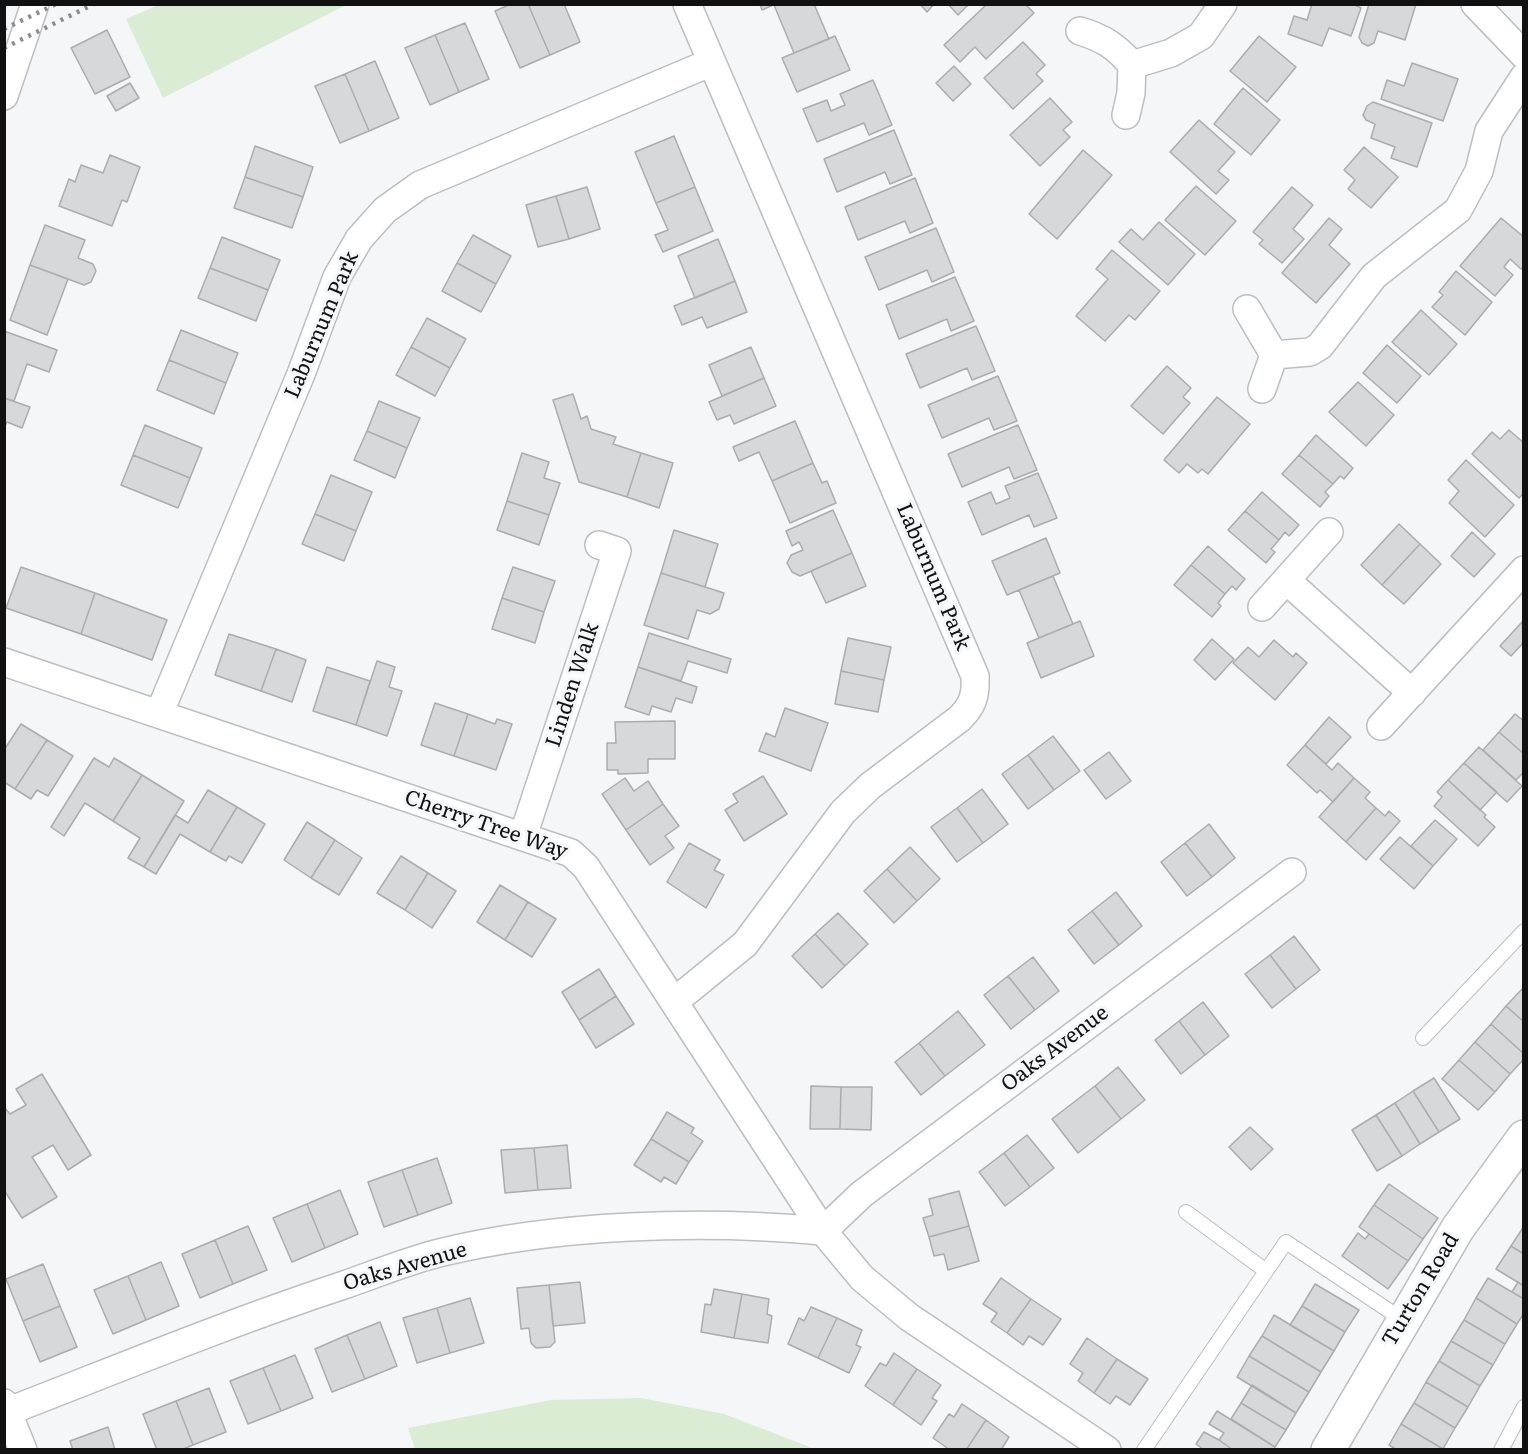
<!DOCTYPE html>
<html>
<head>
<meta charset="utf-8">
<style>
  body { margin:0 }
  #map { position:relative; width:1528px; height:1454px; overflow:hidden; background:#f4f6f8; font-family:Literata,serif }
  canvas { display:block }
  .frame { position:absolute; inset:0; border:6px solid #111112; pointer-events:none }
</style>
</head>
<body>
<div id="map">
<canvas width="1528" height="1454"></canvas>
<div class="frame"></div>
</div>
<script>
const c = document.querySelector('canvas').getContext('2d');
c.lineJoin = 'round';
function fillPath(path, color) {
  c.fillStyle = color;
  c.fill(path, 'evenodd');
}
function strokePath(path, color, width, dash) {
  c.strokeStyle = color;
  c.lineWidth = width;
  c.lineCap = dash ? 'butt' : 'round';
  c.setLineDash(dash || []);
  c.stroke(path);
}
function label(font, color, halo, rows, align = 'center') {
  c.font = font + ' Literata,serif';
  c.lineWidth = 6;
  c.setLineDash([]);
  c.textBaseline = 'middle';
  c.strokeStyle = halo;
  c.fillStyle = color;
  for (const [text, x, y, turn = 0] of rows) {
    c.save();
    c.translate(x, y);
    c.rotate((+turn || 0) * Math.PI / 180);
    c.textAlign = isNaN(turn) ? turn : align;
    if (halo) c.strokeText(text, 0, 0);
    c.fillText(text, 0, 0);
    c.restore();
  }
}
fillPath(new Path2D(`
  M159 5V4L346 5 163 98 126 19Z
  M641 1398 724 1414 815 1449H415L408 1428 551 1400Z`), '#daecd3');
const building = new Path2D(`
  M511 4H528L550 55 520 68 495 11Z
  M528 4H564L580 42 550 55Z
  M760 4H775L762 10Z
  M814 4 829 39 794 53 774 5Z
  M920 4H934L927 12Z
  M948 4H969L958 15Z
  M987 4H1025L1034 13 986 59 975 47 960 62 944 45Z
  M1312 4H1353L1361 8 1351 36 1329 28 1322 46 1288 34 1294 16 1307 20Z
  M1369 4H1416L1405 40 1378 31 1374 43 1368 46 1362 43 1359 37Z
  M465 23 489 79 459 92 435 35Z
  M107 30 130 77 95 94 71 48Z
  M435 35 459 92 430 105 405 48Z
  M835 36 850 70 797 92 782 58Z
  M1259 36 1296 67 1267 102 1230 71Z
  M1023 42 1045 65 1036 74 1043 81 1013 109 984 78Z
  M375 61 399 118 369 131 345 74Z
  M1412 63 1458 79 1443 121 1381 99 1387 80 1404 86Z
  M954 66 971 84 953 101 936 83Z
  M345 74 369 131 340 143 315 86Z
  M873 80 892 125 869 135 864 123 817 142 803 109 827 100 831 111 845 105 840 94Z
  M130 83 139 98 116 111 107 96Z
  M1243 88 1280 120 1251 155 1214 124Z
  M1050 98 1072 122 1063 130 1070 137 1040 166 1010 135Z
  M1373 102 1432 123 1417 167 1391 158 1395 147 1371 138 1375 124 1366 120 1363 115 1367 106Z
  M1199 120 1235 152 1218 171 1229 180 1216 194 1170 152Z
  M894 130 912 175 890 184 885 172 837 192 824 159Z
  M674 136 695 187 656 203 635 152Z
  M255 146 313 167 303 197 245 177Z
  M1364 147 1398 177 1371 208 1348 189 1355 180 1344 170Z
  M1083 150 1112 175 1057 239 1029 214Z
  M110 155 140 167 127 202 122 200 112 226 59 206 69 179 75 182 81 165 103 173Z
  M245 177 303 197 292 228 234 208Z
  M915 178 933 223 910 233 905 221 858 240 845 207Z
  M1196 186 1236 221 1205 255 1165 220Z
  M587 187 600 229 569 239 556 196Z
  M695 187 713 231 663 252 655 235 668 230 656 203Z
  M1292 187 1313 205 1293 229 1304 239 1282 263 1259 244 1263 240 1253 232Z
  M556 196 569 239 538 247 526 205Z
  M1329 218 1342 229 1329 245 1350 264 1316 303 1282 273Z
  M1501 218 1524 237V266L1521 269 1510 259 1504 267 1513 275 1495 296 1460 266Z
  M1159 222 1195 254 1168 285 1119 242 1131 229 1143 240Z
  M45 225 85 240 78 258 93 264 96 271 91 282 84 285 30 265Z
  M936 228 954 272 932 282 927 270 879 290 865 257Z
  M473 235 511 256 496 284 457 263Z
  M222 237 280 260 268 290 210 268Z
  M718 239 735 281 695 298 678 256Z
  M1112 250 1160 291 1135 320 1129 315 1105 341 1076 316 1108 279 1096 269Z
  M457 263 496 284 481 312 442 291Z
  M30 265 68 279 47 335 10 320Z
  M210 268 268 290 256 321 198 298Z
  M1456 271 1492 302 1465 335 1432 307 1443 295 1439 292Z
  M955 277 974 321 951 331 947 319 899 339 886 305Z
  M735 281 747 312 707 328 702 317 682 325 674 306Z
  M1421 310 1457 344 1429 375 1392 342Z
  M427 318 466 339 450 368 411 347Z
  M976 326 995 371 972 380 967 368 920 388 906 354Z
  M181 330 238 353 226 383 169 360Z
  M4 331 57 350 49 372 27 364 14 401 4 398Z
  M1387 345 1421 376 1397 403 1363 373Z
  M411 347 450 368 435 396 396 375Z
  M751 347 764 378 722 396 709 365Z
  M169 360 226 383 214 414 157 390Z
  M1167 366 1191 388 1183 397 1190 403 1163 434 1131 406Z
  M998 376 1017 421 994 430 989 418 942 438 928 405Z
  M764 378 776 406 734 424 730 415 717 420 709 402Z
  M1358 382 1394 415 1366 446 1329 412Z
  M573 394 581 419 587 416 591 429 616 437 613 444 641 453 627 497 579 482 553 400Z
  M1217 397 1250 424 1208 474 1202 469 1198 473 1187 464 1179 473 1164 460Z
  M4 398 30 407 22 428 7 422 4 428Z
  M379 401 420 418 407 448 367 431Z
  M795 421 813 463 772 481 759 452 739 461 733 447Z
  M145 425 202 448 190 478 133 455Z
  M1018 425 1037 470 1014 479 1009 467 962 487 948 454Z
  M1509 430 1524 443V493L1519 498 1472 454 1492 432 1500 439Z
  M367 431 407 448 395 478 354 460Z
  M1316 435 1353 468 1344 479 1340 476 1333 484 1299 455Z
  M522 453 549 462 544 478 560 483 549 515 507 501Z
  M641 453 673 463 659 508 627 497Z
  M133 455 190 478 178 508 121 485Z
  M1299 455 1333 484 1325 492 1329 496 1320 507 1282 474Z
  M1466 460 1514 505 1485 537 1449 503 1459 491 1448 480Z
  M813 463 822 483 827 481 836 503 790 523 772 481Z
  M1038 473 1057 518 1034 527 1029 515 982 535 968 502 991 492 996 504 1010 498 1005 486Z
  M331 475 372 492 356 531 315 514Z
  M1262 492 1299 525 1289 536 1285 532 1279 540 1245 511Z
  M507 501 549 515 539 545 497 530Z
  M833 510 852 553 800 576 792 572 787 563 791 555 803 550 799 542 792 546 786 531Z
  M1245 511 1279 540 1271 549 1275 552 1266 563 1228 530Z
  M315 514 356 531 344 561 302 544Z
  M1399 524 1420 544 1382 585 1361 565Z
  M674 530 718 544 705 587 661 573Z
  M1472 532 1495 554 1474 577 1451 556Z
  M1046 538 1060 573 1007 595 992 561Z
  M1420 544 1441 564 1404 604 1382 585Z
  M1208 546 1245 579 1236 590 1232 586 1225 594 1191 565Z
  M852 553 866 586 826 603 811 571Z
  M1191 565 1225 594 1218 603 1221 606 1212 617 1174 585Z
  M21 567 95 593 81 634 6 608Z
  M513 567 555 581 544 612 502 598Z
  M661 573 724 593 719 609 710 614 697 610 688 639 644 625Z
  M1053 576 1073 624 1039 638 1019 590Z
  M95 593 167 620 152 660 81 634Z
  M502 598 544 612 535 643 492 629Z
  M1080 621 1094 656 1041 678 1027 643Z
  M1522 622 1524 642 1511 656 1500 646Z
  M649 633 731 659 727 673 688 661 681 681 638 667Z
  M229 634 276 649 261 691 215 675Z
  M848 638 891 647 884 680 841 671Z
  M1212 639 1234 659 1215 680 1194 660Z
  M1274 640 1293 657 1296 653 1307 663 1275 700 1233 663 1248 647 1259 657Z
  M276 649 306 660 292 702 261 691Z
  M377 661 395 667 389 687 402 691 387 736 356 725Z
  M327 667 370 681 356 725 313 711Z
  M638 667 697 687 692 703 676 698 671 712 652 706 649 715 625 707Z
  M841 671 884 680 878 712 835 704Z
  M435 703 468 714 454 756 421 745Z
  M785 708 828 723 811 771 759 751 766 733 775 737Z
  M468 714 495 724 497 719 512 724 496 770 454 756Z
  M1515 714 1524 721V754L1499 732Z
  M1329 717 1351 737 1326 764 1305 745Z
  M675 721V759H648V773L618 774V770H607V743H616L615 722Z
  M21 724 47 740 15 789 4 782V750Z
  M1499 732 1524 754V772L1516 780 1483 750Z
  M1053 736 1080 771 1054 790 1028 755Z
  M47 740 73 756 48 796 37 790 31 799 15 789Z
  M1305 745 1332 770 1338 763 1354 778 1333 802 1320 790 1317 793 1287 765Z
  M1479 747 1522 786 1507 802 1464 763Z
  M1109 752 1131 781 1106 799 1084 770Z
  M1028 755 1054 790 1028 809 1002 774Z
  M94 758 109 767 114 758 142 775 113 821 85 803 64 836 51 827Z
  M1464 763 1497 792 1480 810 1448 780Z
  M142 775 184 801 144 867 128 858 140 838 113 821Z
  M763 776 787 814 744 841 725 810 738 802 733 794Z
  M625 778 634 791 648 781 663 804 626 830 602 794Z
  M1354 778 1370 792 1365 798 1376 808 1346 842 1319 817Z
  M1448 780 1486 815 1484 817 1495 827 1478 846 1434 806 1442 797 1437 792Z
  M982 789 1008 824 983 843 957 808Z
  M208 790 237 807 210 852 180 834 156 874 144 867 175 815 188 823Z
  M663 804 679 826 665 836 674 848 650 865 626 830Z
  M237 807 265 824 242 863 229 856 226 861 210 852Z
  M957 808 983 843 957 862 931 827Z
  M1376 808 1385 816 1389 811 1400 821 1366 860 1346 842Z
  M1435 820 1457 839 1433 866 1411 846Z
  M307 822 335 840 311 878 284 860Z
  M1209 824 1235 858 1212 877 1185 843Z
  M1400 837 1433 866 1414 889 1380 859Z
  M335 840 362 858 339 895 311 878Z
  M689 843 720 860 714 870 724 875 706 908 667 882Z
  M1185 843 1212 877 1187 896 1161 862Z
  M910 847 940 879 917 901 887 869Z
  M401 856 428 873 405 910 377 893Z
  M887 869 917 901 894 923 864 891Z
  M428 873 456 891 432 928 405 910Z
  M500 885 528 902 505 940 477 922Z
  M1116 892 1142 926 1119 945 1092 911Z
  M528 902 556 919 532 957 505 940Z
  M1092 911 1119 945 1094 964 1068 930Z
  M838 913 868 944 845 966 815 934Z
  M815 934 845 966 822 988 792 956Z
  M1294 936 1320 970 1296 989 1270 955Z
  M1270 955 1296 989 1272 1008 1245 974Z
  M1033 957 1059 991 1035 1010 1008 976Z
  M599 969 616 996 579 1020 562 992Z
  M1008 976 1035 1010 1011 1029 984 995Z
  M1522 989 1524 990V1022L1506 1006Z
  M616 996 634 1024 596 1048 579 1020Z
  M1203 1002 1229 1036 1205 1055 1179 1021Z
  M1506 1006 1524 1022V1054L1491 1024Z
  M958 1011 985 1045 945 1076 919 1043Z
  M1179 1021 1205 1055 1181 1074 1155 1040Z
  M1491 1024 1524 1054V1059L1510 1074 1475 1042Z
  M1475 1042 1510 1074 1495 1092 1459 1060Z
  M919 1043 945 1076 921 1095 895 1062Z
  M1459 1060 1495 1092 1478 1110 1442 1079Z
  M1118 1067 1145 1100 1121 1119 1095 1086Z
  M42 1074 91 1155 68 1170 53 1145 32 1157 57 1197 22 1218 4 1190V1107L10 1114 26 1105 16 1089Z
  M1434 1078 1460 1119 1439 1132 1413 1091Z
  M811 1086 841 1087 840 1129H810Z
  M1095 1086 1121 1119 1078 1153 1052 1119Z
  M841 1087H872L871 1130 840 1129Z
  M1413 1091 1439 1132 1420 1144 1395 1103Z
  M1395 1103 1420 1144 1402 1156 1376 1115Z
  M667 1112 694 1128 691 1133 703 1141 689 1162 651 1139Z
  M1376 1115 1402 1156 1377 1171 1352 1130Z
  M1250 1127 1273 1149 1251 1170 1229 1147Z
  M1027 1135 1054 1168 1030 1187 1004 1153Z
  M651 1139 689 1162 676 1184 664 1177 661 1182 634 1165Z
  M567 1145 571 1188 538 1190 534 1148Z
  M534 1148 538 1190 505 1193 501 1150Z
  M1004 1153 1030 1187 1005 1206 979 1172Z
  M437 1158 452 1203 418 1215 402 1170Z
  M402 1170 418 1215 384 1227 368 1182Z
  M1389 1184 1438 1218 1423 1239 1374 1205Z
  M340 1190 358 1234 325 1248 307 1204Z
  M959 1191 969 1226 929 1237 923 1218 933 1215 929 1199Z
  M307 1204 325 1248 292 1262 273 1218Z
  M1374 1205 1423 1239 1408 1261 1359 1227Z
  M248 1226 267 1270 233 1284 215 1240Z
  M969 1226 979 1261 948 1270 944 1254 934 1256 929 1237Z
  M1524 1226V1254L1511 1246Z
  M1358 1233 1365 1239 1369 1234 1408 1261 1388 1289 1342 1256Z
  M215 1240 233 1284 200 1298 182 1254Z
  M1511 1246 1524 1254V1286L1496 1269Z
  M161 1262 179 1306 146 1320 128 1276Z
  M43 1264 60 1306 23 1321 6 1279Z
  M128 1276 146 1320 113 1334 94 1290Z
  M1001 1278 1031 1299 1007 1333 991 1322 997 1313 983 1304Z
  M1488 1278 1524 1299V1313L1517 1324 1476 1298Z
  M580 1282 585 1323 553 1326 549 1285Z
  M1518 1282 1524 1286V1299L1512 1292Z
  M1315 1284 1359 1310 1345 1332 1302 1306Z
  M549 1285 555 1342 550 1347 536 1348 531 1343 529 1328 521 1329 517 1288Z
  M714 1289 742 1294 734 1338 701 1332 705 1304 711 1305Z
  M742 1294 769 1299 767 1314 772 1316 768 1343 734 1338Z
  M470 1298 484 1343 450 1353 437 1308Z
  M1476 1298 1517 1324 1505 1344 1464 1320Z
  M1031 1299 1061 1319 1043 1345 1029 1336 1023 1345 1007 1333Z
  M60 1306 77 1347 40 1362 23 1321Z
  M1302 1306 1345 1332 1334 1351 1290 1325Z
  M811 1307 837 1318 818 1358 788 1344 799 1318 804 1321Z
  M437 1308 450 1353 417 1363 403 1318Z
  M1274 1315 1334 1351 1321 1372 1262 1336Z
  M837 1318 862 1330 856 1345 861 1347 849 1373 818 1358Z
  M1464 1320 1505 1344 1493 1365 1451 1341Z
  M380 1322 397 1366 365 1379 347 1335Z
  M347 1335 365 1379 332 1392 315 1349Z
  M1262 1336 1321 1372 1309 1392 1249 1356Z
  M1087 1338 1117 1359 1094 1393 1078 1381 1083 1373 1070 1364Z
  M1451 1341 1493 1365 1480 1386 1439 1361Z
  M894 1353 917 1369 893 1405 865 1386 880 1363 886 1366Z
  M295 1355 313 1398 281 1411 263 1368Z
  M1249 1356 1309 1392 1296 1413 1237 1377Z
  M1117 1359 1148 1379 1130 1405 1116 1396 1110 1404 1094 1393Z
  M1439 1361 1480 1386 1468 1407 1426 1382Z
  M263 1368 281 1411 248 1424 230 1381Z
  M917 1369 941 1385 932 1398 937 1401 921 1425 893 1405Z
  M1426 1382 1468 1407 1455 1428 1414 1403Z
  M1252 1385 1296 1413 1286 1430 1241 1403Z
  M209 1388 226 1432 193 1445 176 1401Z
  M176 1401 193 1445 181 1450H157L143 1414Z
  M1241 1403 1286 1430 1275 1447 1231 1419Z
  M1414 1403 1455 1428 1443 1449 1401 1424Z
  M962 1404 986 1420 966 1450H950L933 1438 949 1414 954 1417Z
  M1217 1411 1275 1447 1274 1450H1233L1219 1440 1224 1433 1209 1424Z
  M986 1420 1009 1437 1001 1450H966Z
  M1401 1424 1443 1449V1450H1397L1389 1445Z
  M108 1427 115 1450H73L70 1441Z
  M1204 1432 1219 1440 1233 1450H1204L1196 1444Z`);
fillPath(building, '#d6d8da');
strokePath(building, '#aaacad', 1.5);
const service = new Path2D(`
  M1423 1038 1524 931
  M1186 1212 1266 1271
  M1144 1450 1286 1242 1403 1320
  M1501 1450 1524 1407`);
const minor = new Path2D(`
  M1475 4 1524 55
  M1080 31C1103 38 1116 46 1132 65L1131 93 1126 115
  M1132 65 1171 53 1201 36 1223 4
  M4 96 35 4
  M1247 309 1274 355 1262 389
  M1274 355 1310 352 1320 346 1374 276 1458 210 1479 171 1489 131 1524 77
  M1286 580 1412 693
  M1262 607 1329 532
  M4 662 571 853 586 867 823 1231 862 1194 1292 872
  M159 714 301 374 337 277 359 239 385 210 420 185 712 62
  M1381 726 1524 570
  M523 836 617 551 599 545
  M675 1001 745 944 843 812 870 786 959 719C973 706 976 695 975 676L687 4
  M4 1403 23 1450
  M9 1411C120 1368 231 1322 344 1285 376 1274 407 1261 439 1253 556 1224 703 1220 823 1231L862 1278 909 1317 1107 1450`);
const secondary = new Path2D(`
  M1328 1450 1458 1228 1524 1137`);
strokePath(service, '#bcbec0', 16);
strokePath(minor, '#bcbec0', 30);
strokePath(secondary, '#bcbec0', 36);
strokePath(service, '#fff', 14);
strokePath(minor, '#fff', 27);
strokePath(secondary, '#fff', 33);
strokePath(new Path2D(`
  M4 29 56 4
  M4 48 94 4`), '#8a8c8d', 4.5, [3, 6]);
label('21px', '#111112', '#f4f6f8', [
  ["Laburnum Park",322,325,-67],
  ["Laburnum Park",933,577,67],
  ["Linden Walk",573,685,-72],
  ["Cherry Tree Way",486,825,19],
  ["Oaks Avenue",1055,1049,-37],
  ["Oaks Avenue",405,1267,-16],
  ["Turton Road",1421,1290,-59]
]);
</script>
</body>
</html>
